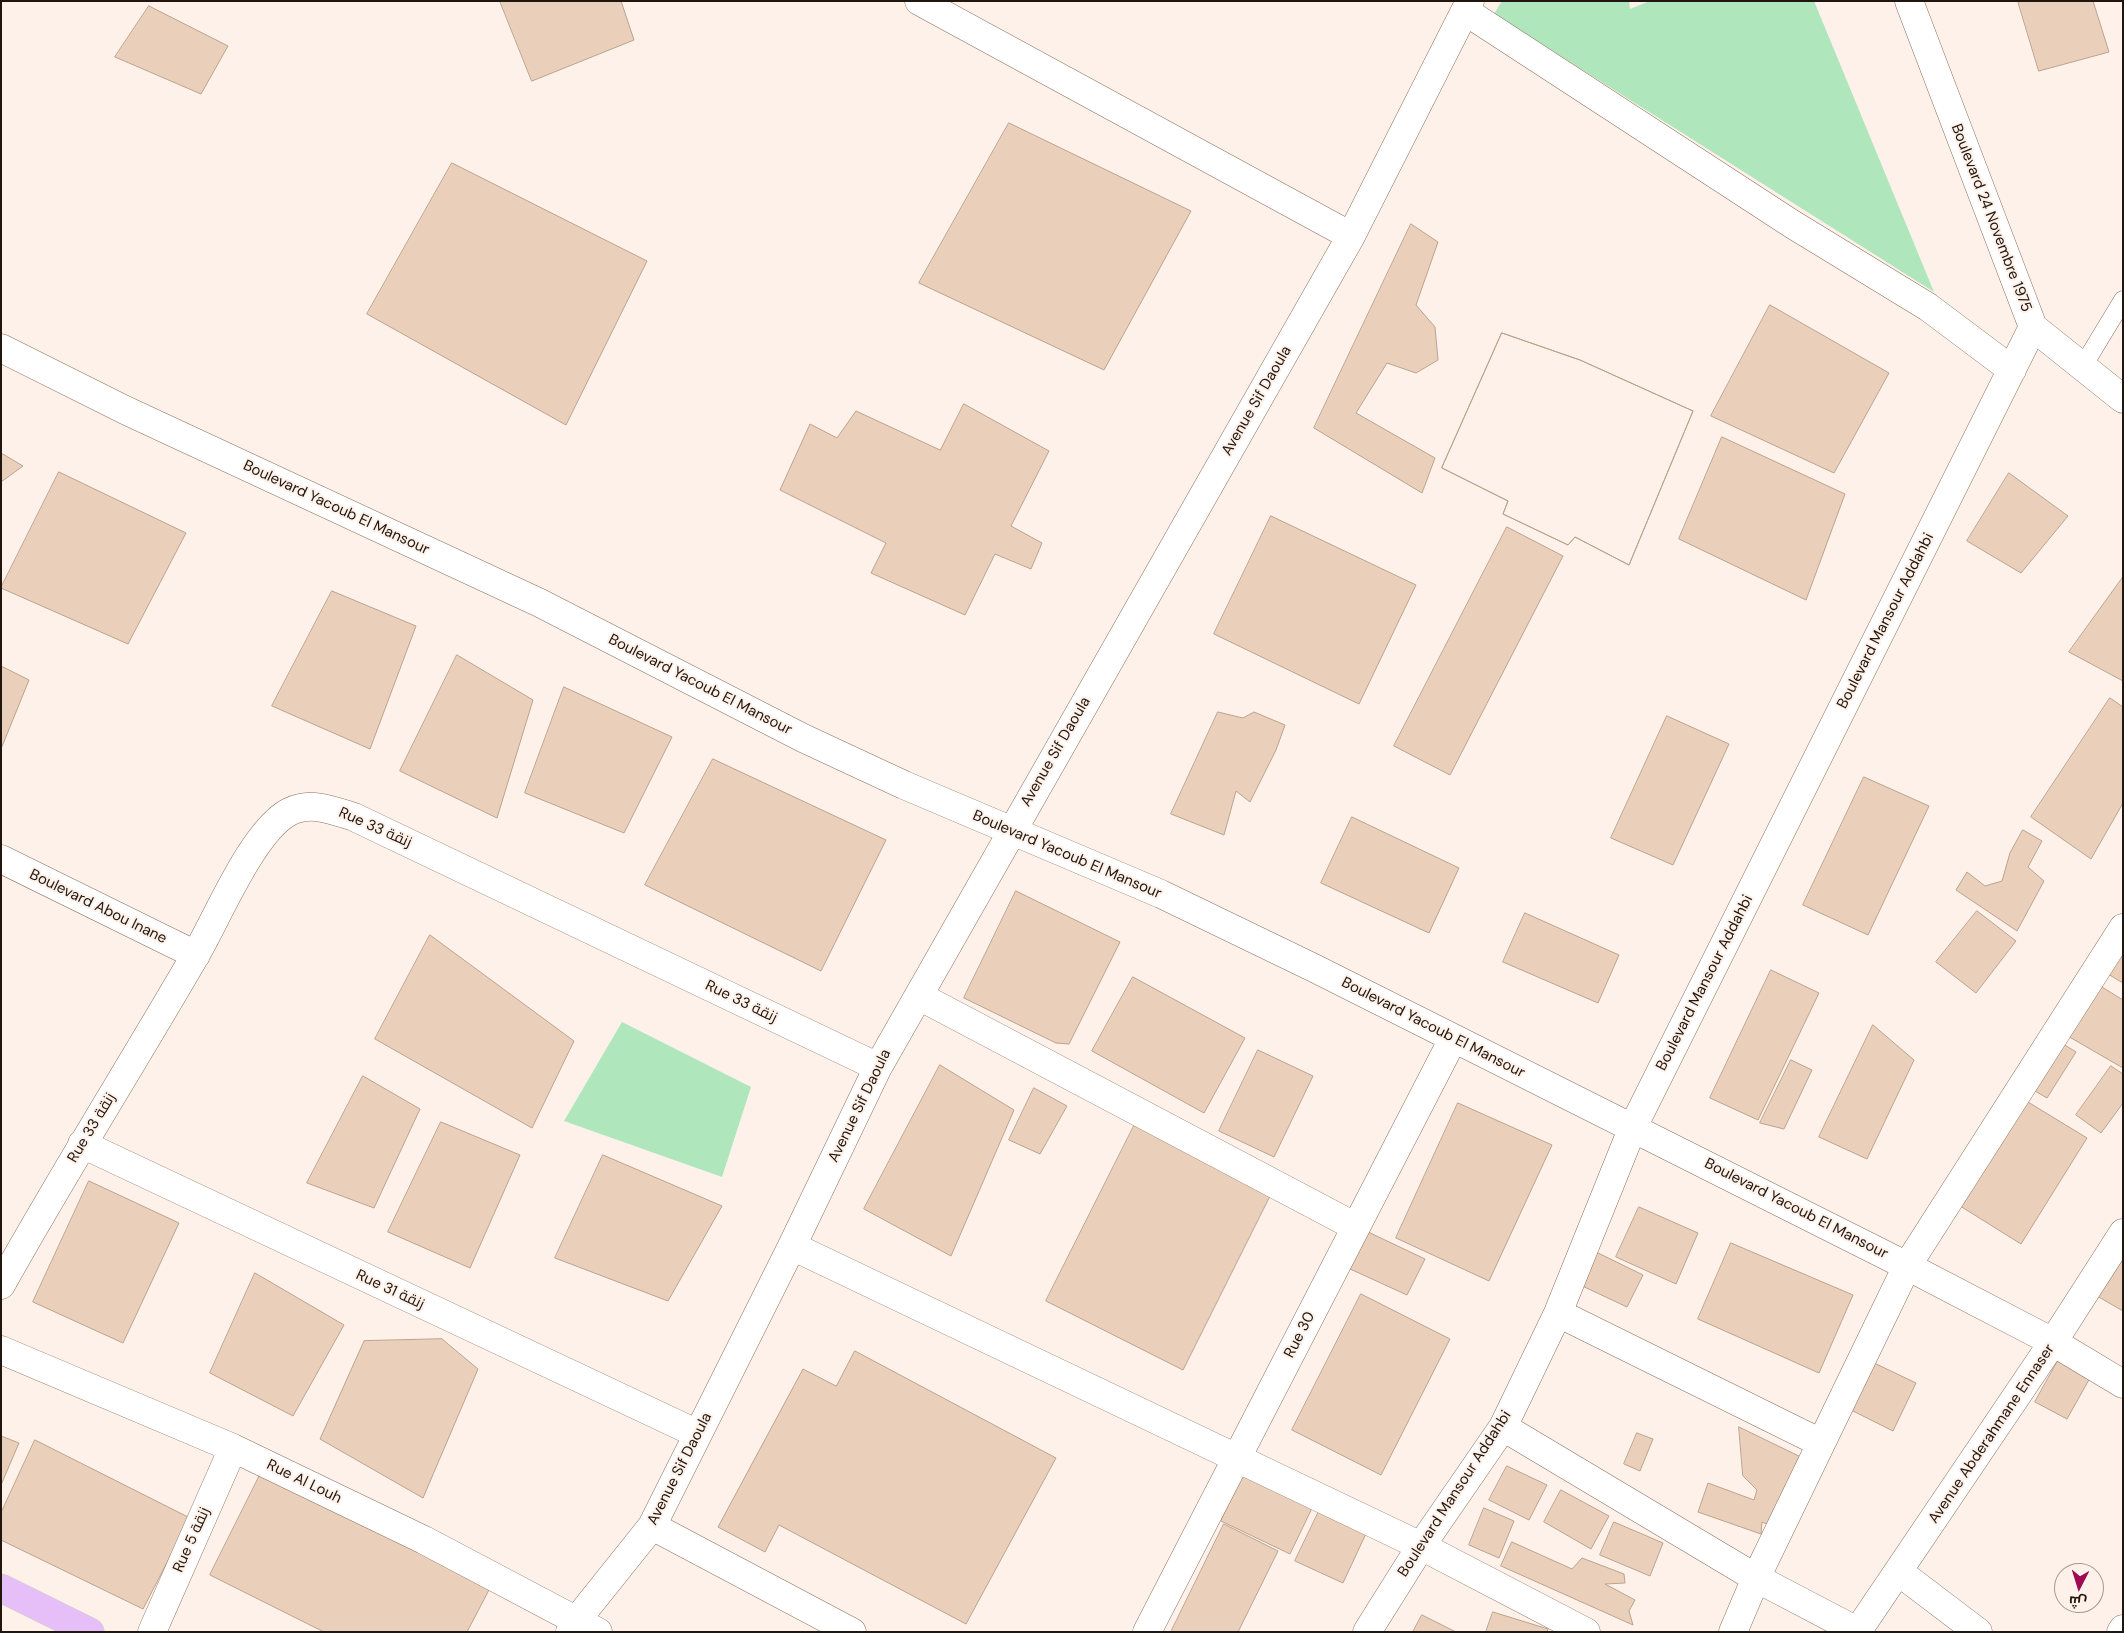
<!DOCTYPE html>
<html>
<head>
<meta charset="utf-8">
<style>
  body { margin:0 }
  #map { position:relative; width:2124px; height:1633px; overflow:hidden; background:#fdf1e9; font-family:"DM Sans",Cairo,sans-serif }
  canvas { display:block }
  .frame { position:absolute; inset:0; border:2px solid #20160f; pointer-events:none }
  .north { position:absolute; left:2054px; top:1563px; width:50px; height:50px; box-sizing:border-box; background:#fdf1e9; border:1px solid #a59992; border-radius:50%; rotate:185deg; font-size:14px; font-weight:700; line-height:20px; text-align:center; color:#20160f }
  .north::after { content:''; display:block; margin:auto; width:18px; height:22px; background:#9f0a52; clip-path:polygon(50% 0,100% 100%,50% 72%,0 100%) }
</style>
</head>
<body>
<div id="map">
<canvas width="2124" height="1633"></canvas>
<div class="frame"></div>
<div class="north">ش</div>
</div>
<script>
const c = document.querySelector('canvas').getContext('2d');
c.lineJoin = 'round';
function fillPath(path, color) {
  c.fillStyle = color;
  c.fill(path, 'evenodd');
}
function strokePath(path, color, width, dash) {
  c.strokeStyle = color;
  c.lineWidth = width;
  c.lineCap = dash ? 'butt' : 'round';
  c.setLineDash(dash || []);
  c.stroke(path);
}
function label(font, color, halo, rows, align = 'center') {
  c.font = font + ' "DM Sans",Cairo,sans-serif';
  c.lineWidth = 4;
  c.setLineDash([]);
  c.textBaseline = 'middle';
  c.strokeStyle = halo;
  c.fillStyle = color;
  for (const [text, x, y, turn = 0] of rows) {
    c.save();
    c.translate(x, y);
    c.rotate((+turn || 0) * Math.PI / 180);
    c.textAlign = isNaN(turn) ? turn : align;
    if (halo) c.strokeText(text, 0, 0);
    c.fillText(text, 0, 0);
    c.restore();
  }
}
fillPath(new Path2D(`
  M1502 1H1629L1630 9 1650 1H1814L1934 292 1494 14Z
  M622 1022 751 1087 722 1177 564 1121Z`), '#afe6bc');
const building = new Path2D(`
  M500 1H621L634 40 532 81Z
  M2018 1H2093L2109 52 2039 71Z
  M149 6 228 46 201 94 115 57Z
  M1009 123 1191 211 1104 370 919 283Z
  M452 163 647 261 566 425 367 314Z
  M1411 224 1438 242 1416 305 1435 327 1438 360 1416 373 1387 363 1356 413 1435 458 1422 493 1314 428Z
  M1770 305 1889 373 1834 473 1711 416Z
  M1502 333 1580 360 1693 411 1629 565 1575 537 1568 545 1503 514 1508 501 1442 468Z
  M1502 333 1580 360 1693 411 1629 565 1575 537 1568 545 1503 514 1508 501 1442 468Z
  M964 404 1049 451 1011 526 1042 543 1031 569 995 554 965 615 871 573 886 543 780 490 810 424 837 438 856 411 940 450Z
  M1722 437 1845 494 1806 600 1679 539Z
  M1 453 23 466 1 482Z
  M59 472 186 533 128 644 1 588Z
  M2009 473 2068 516 2021 573 1967 541Z
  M1271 516 1416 585 1359 704 1214 634Z
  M1507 527 1563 556 1450 775 1394 746Z
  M2123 577V681L2069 652Z
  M332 591 416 626 370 749 272 706Z
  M457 655 533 700 497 818 400 771Z
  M1 666 29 680 1 749Z
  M564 687 672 737 624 833 525 793Z
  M2110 698 2123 707V803L2091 859 2031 817Z
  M1218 712 1243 718 1254 712 1285 725 1276 750 1250 802 1236 791 1224 835 1171 814Z
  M1667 716 1729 744 1673 865 1611 838Z
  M713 759 886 840 821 971 645 885Z
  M1864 777 1929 806 1868 935 1803 905Z
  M1352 817 1459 868 1429 933 1321 883Z
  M2023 830 2042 841 2028 867 2044 881 2017 931 1956 890 1967 872 1985 886 2002 881 2010 853Z
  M1016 891 1120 942 1069 1044 1056 1043 964 998Z
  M1977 911 2016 941 1976 993 1936 962Z
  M1525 913 1619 955 1598 1003 1503 962Z
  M430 935 574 1041 532 1128 375 1039Z
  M2123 948V983L2108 974Z
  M1771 970 1819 993 1758 1120 1710 1098Z
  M1133 977 1245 1038 1204 1113 1092 1051Z
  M2097 984 2123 1000V1068L2066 1035Z
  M1873 1025 1914 1060 1867 1159 1819 1137Z
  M2060 1042 2076 1052 2047 1098 2030 1088Z
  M1258 1050 1313 1076 1274 1157 1219 1131Z
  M1791 1060 1812 1070 1784 1129 1760 1123Z
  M940 1065 1014 1110 951 1256 864 1209Z
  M2111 1066 2123 1074V1103L2101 1133 2076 1115Z
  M363 1076 420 1109 374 1208 307 1183Z
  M1034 1088 1067 1106 1040 1154 1009 1140Z
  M2023 1099 2087 1138 2021 1244 1957 1204Z
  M1458 1103 1552 1145 1489 1281 1396 1238Z
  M1138 1118 1275 1186 1183 1370 1046 1301Z
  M441 1122 520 1155 470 1268 388 1232Z
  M603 1155 722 1206 668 1301 555 1258Z
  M89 1181 179 1223 123 1343 33 1302Z
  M1639 1207 1698 1233 1676 1284 1616 1257Z
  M1366 1231 1425 1259 1407 1295 1348 1268Z
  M1731 1243 1853 1295 1819 1373 1698 1319Z
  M2123 1250V1311L2097 1296Z
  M1594 1251 1643 1275 1627 1307 1578 1284Z
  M255 1273 344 1325 293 1416 210 1373Z
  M1361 1294 1450 1339 1381 1475 1292 1430Z
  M442 1339 478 1369 423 1498 320 1439 364 1341Z
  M855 1351 1056 1458 966 1624 779 1525 765 1552 718 1527 803 1369 836 1386Z
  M2059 1359 2091 1376 2067 1419 2035 1402Z
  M1870 1361 1916 1383 1893 1431 1847 1408Z
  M1739 1427 1807 1460 1774 1527 1762 1522 1761 1534 1698 1512 1708 1483 1754 1500 1757 1490 1743 1476Z
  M1637 1433 1653 1439 1640 1471 1624 1464Z
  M1 1436 19 1443 1 1485Z
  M35 1440 190 1518 143 1609 1 1540V1513Z
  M1507 1466 1547 1485 1529 1520 1489 1500Z
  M1245 1471 1314 1504 1290 1554 1221 1521Z
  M261 1473 490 1588 467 1632H324L210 1575Z
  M1561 1490 1609 1516 1591 1549 1544 1522Z
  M1323 1503 1370 1525 1343 1583 1295 1561Z
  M1484 1508 1514 1521 1499 1558 1469 1545Z
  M1614 1522 1663 1543 1650 1576 1600 1555Z
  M1224 1524 1278 1551 1238 1632H1171Z
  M1512 1542 1572 1569 1582 1558 1624 1574 1625 1583 1605 1584 1635 1600 1629 1611 1633 1625 1501 1566Z
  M1493 1612 1548 1629 1547 1632H1486Z
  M1422 1615 1456 1632H1413Z`);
fillPath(building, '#ead0ba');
strokePath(building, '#bba28d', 1);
const lane = new Path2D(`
  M2083 366 2123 300`);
const street = new Path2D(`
  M919 1 1351 236
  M1909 1 2033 327 2123 399
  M1465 11 1792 224 1928 307 2012 370
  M1 348 125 410 540 603 803 738 904 785 1161 894 1316 969 1907 1266 2053 1342 2123 1384
  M1 859 196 955
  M919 996 1356 1227
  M82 1144 698 1434
  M792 1246 1421 1546 1586 1632
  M1 1285C63 1174 131 1066 195 956 217 919 252 832 289 812 311 801 332 810 354 817L878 1067
  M1558 1313 1821 1443
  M1 1350 233 1448 424 1540 598 1632
  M1503 1427 1756 1578 1857 1631
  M652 1526 852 1632
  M1899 1572 1978 1632
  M152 1632 233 1448
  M570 1632 576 1621 652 1526 792 1246 878 1067 1351 236 1470 1
  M1147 1632 1453 1039
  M1367 1632 1421 1546 1503 1427 1558 1313 1633 1127 2033 327
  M1733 1632 1756 1578 1907 1266 2123 928
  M1857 1632 2053 1342 2123 1233
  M2121 1632 2123 1629`);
const primary = new Path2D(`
  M1 1588 90 1632`);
strokePath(lane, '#8c7260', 19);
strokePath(street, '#8c7260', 29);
strokePath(primary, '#d2d0cf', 29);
strokePath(lane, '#fff', 18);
strokePath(street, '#fff', 28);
strokePath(primary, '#e7bff8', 28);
label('15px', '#20160f', '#fdf1e9', [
  ["Boulevard 24 Novembre 1975",1991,218,69],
  ["Avenue Sif Daoula",1257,401,-60],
  ["Boulevard Yacoub El Mansour",336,508,25],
  ["Boulevard Mansour Addahbi",1886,621,-63],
  ["Boulevard Yacoub El Mansour",700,685,27],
  ["Avenue Sif Daoula",1056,752,-60],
  ["Rue 33 زنقة",375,828,24],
  ["Boulevard Yacoub El Mansour",1067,855,23],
  ["Boulevard Abou Inane",98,907,26],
  ["Boulevard Mansour Addahbi",1705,983,-63],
  ["Rue 33 زنقة",741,1002,26],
  ["Boulevard Yacoub El Mansour",1433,1028,27],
  ["Avenue Sif Daoula",860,1106,-64],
  ["Rue 33 زنقة",92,1128,-59],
  ["Boulevard Yacoub El Mansour",1796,1209,27],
  ["Rue 31 زنقة",390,1290,25],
  ["Rue 30",1300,1335,-63],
  ["Avenue Abderahmane Ennaser",1992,1434,-56],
  ["Avenue Sif Daoula",680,1469,-63],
  ["Rue Al Louh",304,1482,26],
  ["Boulevard Mansour Addahbi",1455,1494,-57],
  ["Rue 5 زنقة",192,1540,-66]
]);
</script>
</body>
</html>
